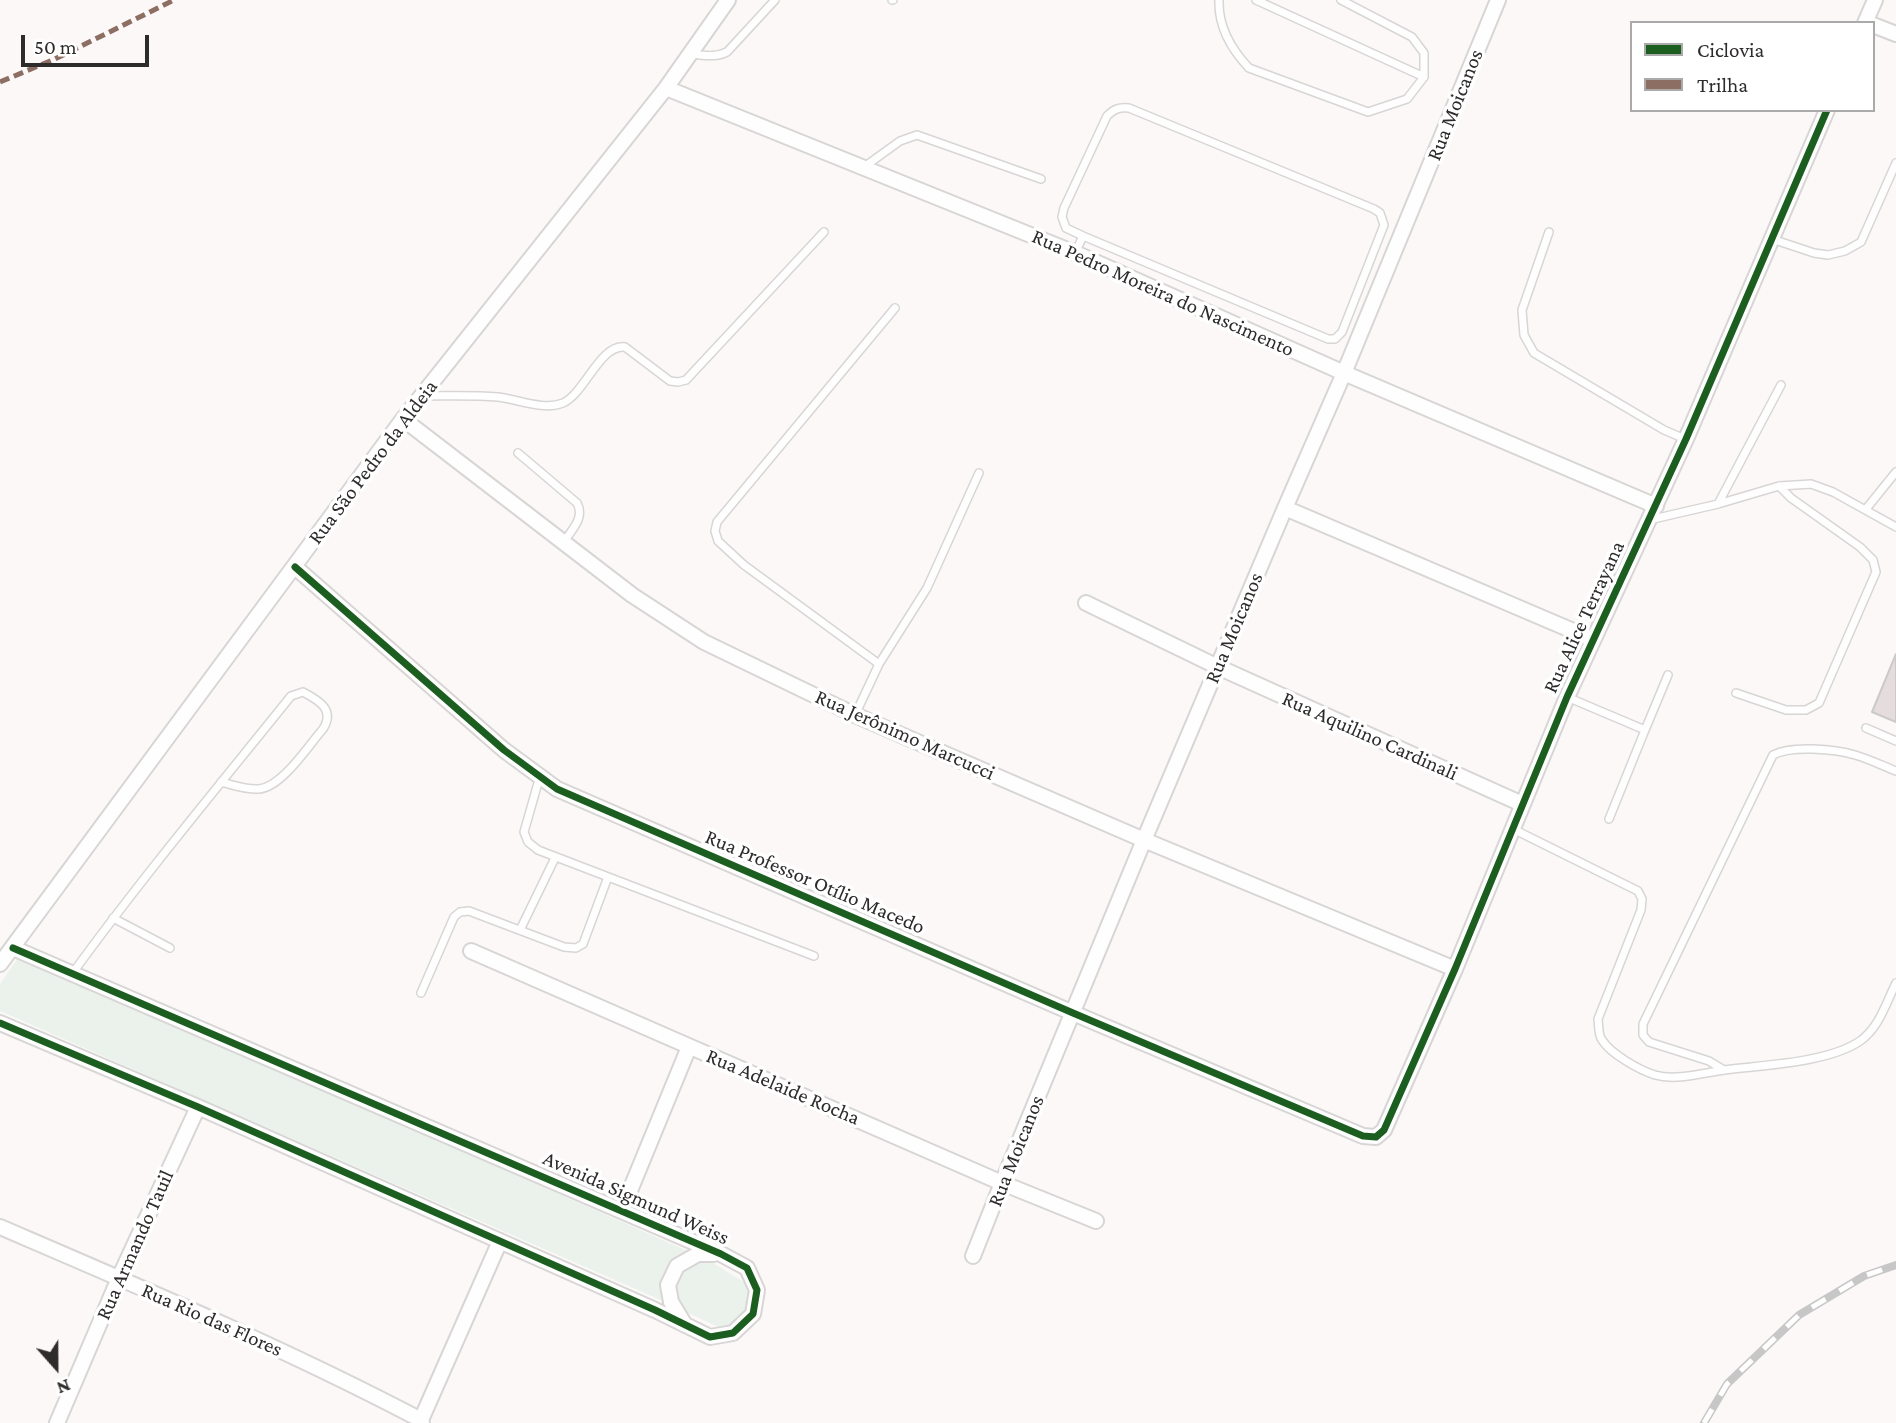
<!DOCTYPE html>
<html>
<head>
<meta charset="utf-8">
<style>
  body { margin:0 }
  #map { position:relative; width:1896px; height:1423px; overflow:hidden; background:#fcf8f8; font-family:"Crimson Pro",serif }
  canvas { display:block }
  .legend { position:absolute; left:1630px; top:21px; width:245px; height:91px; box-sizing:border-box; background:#fff; border:2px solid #abaaaa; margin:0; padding:9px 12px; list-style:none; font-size:21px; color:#2e2b2b }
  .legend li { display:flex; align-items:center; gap:14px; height:35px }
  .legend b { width:35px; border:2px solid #abaaaa }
  .north { position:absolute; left:21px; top:1332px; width:70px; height:70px; -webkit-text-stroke:5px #fff; paint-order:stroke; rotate:159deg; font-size:19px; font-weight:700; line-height:28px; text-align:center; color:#2e2b2b }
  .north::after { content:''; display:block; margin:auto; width:24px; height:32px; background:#2e2b2b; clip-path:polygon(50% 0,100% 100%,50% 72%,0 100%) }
  .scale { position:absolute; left:21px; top:35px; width:128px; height:32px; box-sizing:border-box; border:4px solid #2e2b2b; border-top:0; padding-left:9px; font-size:21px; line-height:24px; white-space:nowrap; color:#2e2b2b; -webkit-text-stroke:5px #fff; paint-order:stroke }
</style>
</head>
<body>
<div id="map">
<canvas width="1896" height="1423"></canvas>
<ul class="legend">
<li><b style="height:9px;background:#1b5e20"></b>Ciclovia</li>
<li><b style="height:9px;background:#8d6e63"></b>Trilha</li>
</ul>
<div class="north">N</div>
<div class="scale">50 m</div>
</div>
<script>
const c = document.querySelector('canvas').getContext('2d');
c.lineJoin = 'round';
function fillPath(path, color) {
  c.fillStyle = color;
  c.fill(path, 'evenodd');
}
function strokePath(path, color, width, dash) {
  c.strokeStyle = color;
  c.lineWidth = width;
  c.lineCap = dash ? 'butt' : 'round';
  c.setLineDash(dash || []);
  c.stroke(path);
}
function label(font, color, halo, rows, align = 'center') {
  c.font = font + ' "Crimson Pro",serif';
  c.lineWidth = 7;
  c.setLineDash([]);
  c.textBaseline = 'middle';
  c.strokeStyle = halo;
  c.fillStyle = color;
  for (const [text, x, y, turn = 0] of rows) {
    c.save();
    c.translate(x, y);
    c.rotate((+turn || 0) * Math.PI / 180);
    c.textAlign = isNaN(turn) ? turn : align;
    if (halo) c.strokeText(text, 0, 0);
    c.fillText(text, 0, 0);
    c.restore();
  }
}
fillPath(new Path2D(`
  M20 955 708 1260 744 1282 755 1300 740 1324 718 1327 663 1301 0 1011V984Z`), '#eaf2eb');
const building = new Path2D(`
  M1896 654V722L1872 712Z`);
fillPath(building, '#e5dcde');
strokePath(building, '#ccc9c9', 2);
const service = new Path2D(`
  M892 0H893
  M1219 0C1218 27 1231 49 1249 68L1368 112 1407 99 1424 77V53L1412 37 1341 0
  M1256 0 1424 77
  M691 54C704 55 715 58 727 52L775 0
  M864 167 900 141 917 135 1041 179
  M1549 232 1522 310 1524 335 1534 353 1664 430 1685 439
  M1772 239 1814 253 1828 255 1845 251 1861 242 1896 163
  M1075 253 1083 236 1328 339H1335L1342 332 1384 225 1380 213 1374 209 1129 108C1119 107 1114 109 1107 116L1064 208 1062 217 1066 228 1083 236
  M421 396C447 396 473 395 498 397 517 399 544 411 563 403 585 393 600 344 625 347L670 381 678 382 686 380 824 232
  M518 453 577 503C585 518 572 529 564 542
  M1718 504 1781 385
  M1866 509 1896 472
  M1649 520 1718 504 1779 486 1811 484 1833 492 1896 527
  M879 664 744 565 718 541 715 531 717 522 895 308
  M1736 693 1786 710H1806L1819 703 1876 572 1873 560 1860 547 1791 498 1779 486
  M1567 697 1645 730 1609 819
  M855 715 879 664 927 588 979 473
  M1866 728 1896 741
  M1645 730 1668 675
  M540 776 524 832 528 842 538 850 814 956
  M1513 829 1638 891 1642 899 1641 910 1598 1019C1599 1026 1598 1035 1602 1040 1611 1054 1639 1070 1655 1075 1676 1081 1703 1073 1724 1070 1762 1065 1828 1063 1860 1041 1879 1028 1886 1003 1896 983
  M113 918 170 948
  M520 930 555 858
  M72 974C141 879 217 788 291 696L303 692C320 701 335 710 323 729 308 746 282 787 259 789 247 790 233 785 221 782
  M421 993 454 917 460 912 469 911 564 947 576 948 583 944 608 877
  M1724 1070 1709 1061 1649 1042 1643 1035V1024L1773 755C1791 745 1835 749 1855 755 1869 759 1883 766 1896 771`);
const minor = new Path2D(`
  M1865 23 1875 0
  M1873 25 1896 34
  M666 88 1075 253 1344 373 1656 506
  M403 419 632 595 704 642 855 715 1144 840 1455 969
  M1285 508 1592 639
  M295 567 504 750 557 789 1073 1013 1363 1136 1376 1137 1384 1130 1455 969 1567 697 1686 439 1827 110
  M1086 603 1218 667 1522 804
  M471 951 1002 1183 1096 1221
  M0 964 403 419 666 88 728 0
  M0 1023 198 1107 655 1310 710 1337 733 1333 753 1314 757 1290 747 1268 721 1254 13 948
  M622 1210 689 1047
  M0 1227C142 1288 284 1348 421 1420
  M973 1256 1002 1183 1144 840 1285 508 1344 373 1498 0
  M685 1325 671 1302 668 1285 677 1266 698 1254H714
  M57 1423 119 1278 198 1107
  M422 1423 421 1420 500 1241`);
strokePath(service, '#d8d5d5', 10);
strokePath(minor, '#d8d5d5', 18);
strokePath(service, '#fffefe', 7);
strokePath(minor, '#fffefe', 14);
const rail = new Path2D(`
  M1704 1423 1727 1384 1799 1315 1864 1276 1896 1265`);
strokePath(rail, '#c8c7c7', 8);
strokePath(rail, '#fff', 5, [16]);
strokePath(new Path2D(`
  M0 82 55 59 174 0`), '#8d6e63', 5, [10, 5]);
strokePath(new Path2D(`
  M295 567 504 750 557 789 1073 1013 1363 1136 1376 1137 1384 1130 1455 969 1567 697 1686 439 1827 110
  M0 1023 198 1107 655 1310 710 1337 733 1333 753 1314 757 1290 747 1268 721 1254 13 948`), '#1b5e20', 7);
label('21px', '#2e2b2b', '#fff', [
  ["Rua Moicanos",1455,105,-68],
  ["Rua Pedro Moreira do Nascimento",1163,293,24],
  ["Rua São Pedro da Aldeia",373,462,-53],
  ["Rua Alice Terrayana",1584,617,-65],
  ["Rua Moicanos",1234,628,-67],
  ["Rua Jerônimo Marcucci",905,735,24],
  ["Rua Aquilino Cardinali",1370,736,24],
  ["Rua Professor Otílio Macedo",815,882,23],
  ["Rua Adelaide Rocha",783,1087,23],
  ["Rua Moicanos",1016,1151,-68],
  ["Avenida Sigmund Weiss",636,1198,24],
  ["Rua Armando Tauil",135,1245,-66],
  ["Rua Rio das Flores",212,1320,24]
]);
</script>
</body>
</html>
